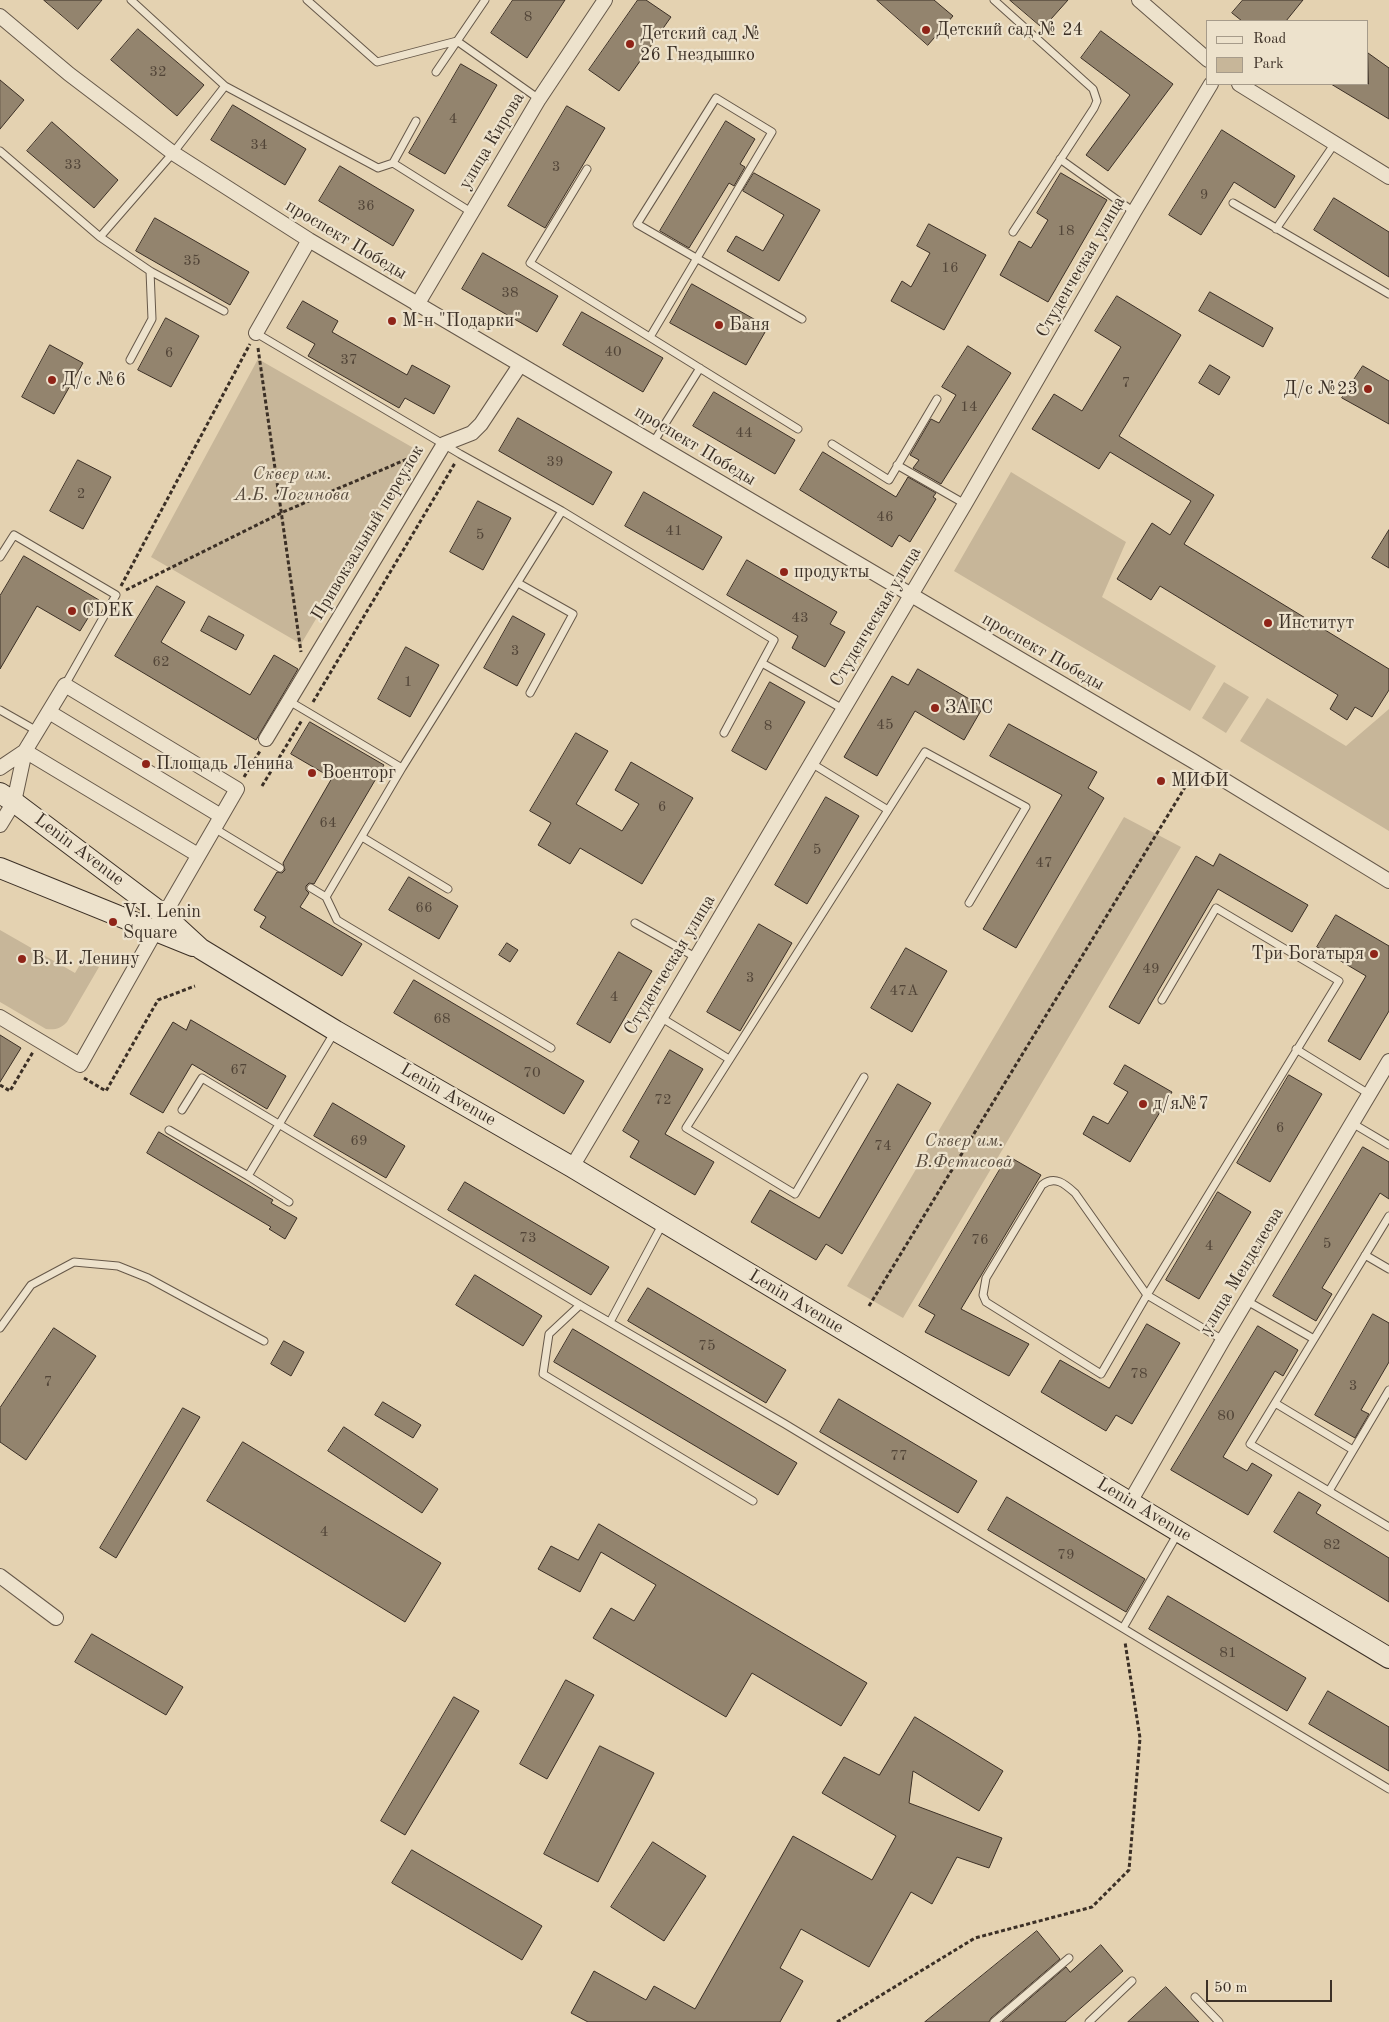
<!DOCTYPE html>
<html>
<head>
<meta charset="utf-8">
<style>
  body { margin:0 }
  #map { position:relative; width:1389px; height:2022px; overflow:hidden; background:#e4d2b1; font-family:"Old Standard TT",serif }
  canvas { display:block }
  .legend { position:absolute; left:1206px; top:20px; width:162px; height:65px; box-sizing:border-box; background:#ede2cc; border:1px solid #a69b8a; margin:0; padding:6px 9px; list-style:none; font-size:15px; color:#3c3026 }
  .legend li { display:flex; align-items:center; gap:10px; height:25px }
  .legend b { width:25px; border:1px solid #a69b8a }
  .scale { position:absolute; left:1206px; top:1980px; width:126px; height:22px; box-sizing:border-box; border:2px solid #3c3026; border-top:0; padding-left:6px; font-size:15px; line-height:18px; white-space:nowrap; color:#3c3026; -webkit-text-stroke:4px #ede2cc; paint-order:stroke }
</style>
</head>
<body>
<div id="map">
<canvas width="1389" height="2022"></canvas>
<ul class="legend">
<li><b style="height:6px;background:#ede2cc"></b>Road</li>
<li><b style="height:14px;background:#c7b699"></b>Park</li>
</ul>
<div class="scale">50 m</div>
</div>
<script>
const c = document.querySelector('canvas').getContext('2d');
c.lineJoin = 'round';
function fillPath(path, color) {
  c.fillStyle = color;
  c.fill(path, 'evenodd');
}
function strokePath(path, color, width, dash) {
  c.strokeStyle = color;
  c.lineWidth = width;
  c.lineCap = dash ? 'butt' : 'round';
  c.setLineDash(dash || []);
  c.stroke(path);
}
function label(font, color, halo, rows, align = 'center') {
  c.font = font + ' "Old Standard TT",serif';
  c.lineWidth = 4.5;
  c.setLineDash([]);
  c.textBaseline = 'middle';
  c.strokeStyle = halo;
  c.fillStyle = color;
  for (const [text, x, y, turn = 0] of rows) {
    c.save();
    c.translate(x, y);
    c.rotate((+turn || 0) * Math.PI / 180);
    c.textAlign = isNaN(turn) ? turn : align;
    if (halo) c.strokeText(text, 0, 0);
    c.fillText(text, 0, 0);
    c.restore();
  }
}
fillPath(new Path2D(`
  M258 359 417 450 301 644 151 557Z
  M1011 472 1126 542 1102 597 1216 666 1190 711 954 571Z
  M1224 682 1249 697 1226 733 1202 718Z
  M1267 698 1346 746 1389 709V831L1240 741Z
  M1124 817 1181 847 903 1318 847 1286Z
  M0 930 75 973 84 958 99 967 67 1022C60 1029 55 1030 46 1029L0 1002Z`), '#c7b699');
const building = new Path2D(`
  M44 0H102L78 29Z
  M513 0H565L527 58 491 33Z
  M638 0H646L671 17 619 91 589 70Z
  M877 0H934L953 16 928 45Z
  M1010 0H1068L1043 28Z
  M1243 0H1303L1286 21H1242L1232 13Z
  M138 29 204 85 177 116 111 60Z
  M1101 31 1173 84 1108 171 1086 155 1130 95 1081 58Z
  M1368 53 1389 68V119L1331 84H1368Z
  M461 64 497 85 445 174 409 153Z
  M0 80 24 100 0 129Z
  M233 105 306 149 285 185 211 140Z
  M567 106 605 128 545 228 508 206Z
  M726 121 755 139 740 164 745 167 734 186 729 183 689 248 660 231Z
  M52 122 118 180 94 208 27 151Z
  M1222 130 1295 176 1275 208 1234 182 1201 235 1169 215Z
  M340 166 414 210 393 246 319 201Z
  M754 173 820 210 779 281 727 251 736 236 763 251 784 215 743 191Z
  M1061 173 1107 200 1048 302 1000 275 1019 241 1031 248 1048 220 1037 213Z
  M1334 198 1389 232V277L1314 230Z
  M155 218 249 272 230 305 136 251Z
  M929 224 986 255 944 330 891 301 902 281 911 287 930 253 917 246Z
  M483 253 558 296 537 332 462 289Z
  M692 284 768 327 746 365 670 323Z
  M1210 292 1273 328 1263 347 1199 311Z
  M1117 296 1181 335 1119 436 1214 495 1184 544 1389 669V690L1372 717 1355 707 1347 720 1330 709 1338 695 1160 586 1151 600 1117 579 1152 523 1170 535 1191 501 1110 452 1099 469 1032 429 1054 394 1082 411 1121 347 1095 331Z
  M303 301 338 321 332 332 407 375 412 365 450 386 434 414 405 398 399 408 308 356 315 344 287 328Z
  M582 312 663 358 643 392 563 345Z
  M166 318 199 336 171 387 138 370Z
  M50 345 83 363 54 414 22 397Z
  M968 346 1011 373 941 484 913 468 919 460 910 455 931 419 939 423 956 395 942 387Z
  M1210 365 1230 377 1219 395 1199 383Z
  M1363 366 1389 381V424L1342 398Z
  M714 392 795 440 775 474 693 426Z
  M518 418 612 472 593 505 499 451Z
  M823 452 896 497 908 477 936 493 933 497 936 499 910 542 899 535 892 547 800 490Z
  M78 460 111 477 83 529 50 511Z
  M644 492 722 537 703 570 625 526Z
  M478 501 511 518 483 570 450 552Z
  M1389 530V568L1372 558Z
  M24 556 99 600 80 631 37 606 0 669V596Z
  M747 560 837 612 830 624 845 632 825 667 792 648 798 636 727 595Z
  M157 586 185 602 161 642 250 695 274 655 298 669 256 740 115 656Z
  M209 616 244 635 236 650 201 631Z
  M513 616 545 634 517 686 484 668Z
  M406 647 439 665 410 717 378 699Z
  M918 669 983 707 964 740 915 711 877 776 844 757 892 676 908 685Z
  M770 682 805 702 766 770 732 751Z
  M310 722 384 765 314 884 309 883 306 886V890L309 893 300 907 362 944 342 976 260 927 266 917 254 910 277 872 282 873 285 870 283 863 332 778 291 754Z
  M1009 724 1097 772 1088 788 1104 798 1016 948 983 929 1062 795 990 756Z
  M576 733 608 751 576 804 622 831 639 804 615 790 631 762 693 798 642 884 580 848 570 864 538 845 551 823 530 811Z
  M826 797 859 816 807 904 775 885Z
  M1220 854 1308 905 1292 932 1218 889 1139 1024 1109 1007 1196 856 1213 866Z
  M409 877 458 906 439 939 389 910Z
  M1336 915 1389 946V1011L1360 1060 1328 1041 1366 976 1317 947Z
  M759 924 792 943 740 1031 707 1012Z
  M507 943 518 950 510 962 499 955Z
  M906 948 947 971 912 1032 871 1008Z
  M619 952 652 971 610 1043 577 1024Z
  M414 980 584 1081 564 1114 394 1013Z
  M191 1020 286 1076 267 1109 192 1064 163 1113 130 1094 173 1022 186 1030Z
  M0 1035 21 1048 0 1082Z
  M670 1050 703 1069 665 1134 714 1162 695 1195 630 1157 639 1141 623 1131Z
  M1125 1065 1172 1092 1130 1162 1083 1134 1093 1116 1108 1124 1128 1092 1114 1084Z
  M1289 1075 1322 1094 1270 1182 1237 1163Z
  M898 1084 931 1103 842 1254 826 1244 816 1260 751 1222 770 1190 819 1218Z
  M333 1103 405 1146 386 1178 314 1136Z
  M159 1132 273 1200 271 1203 297 1218 285 1239 269 1229 271 1227 147 1153Z
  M1363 1147 1389 1162V1199L1380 1193 1322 1288 1332 1294 1316 1321 1273 1296Z
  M1008 1156 1041 1175 961 1309 1029 1344 1009 1376 925 1332 935 1315 919 1306Z
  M465 1182 609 1267 591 1295 448 1210Z
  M1218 1192 1251 1212 1199 1299 1166 1280Z
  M475 1275 542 1316 523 1346 456 1305Z
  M648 1288 786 1370 766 1403 628 1321Z
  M1373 1314 1389 1323V1362L1361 1410 1369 1414 1355 1438 1315 1415Z
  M1147 1324 1180 1343 1132 1424 1116 1415 1106 1431 1041 1392 1060 1360 1109 1388Z
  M1258 1326 1298 1350 1283 1376 1275 1371 1223 1457 1247 1471 1252 1463 1272 1475 1248 1515 1171 1470Z
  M54 1328 96 1356 26 1460 0 1442V1408Z
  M573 1329 797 1463 778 1495 554 1362Z
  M284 1341 304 1352 291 1376 271 1364Z
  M839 1399 977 1481 958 1513 820 1432Z
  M383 1402 421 1425 413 1438 375 1415Z
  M183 1408 200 1417 116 1558 100 1548Z
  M344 1427 438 1489 422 1513 328 1451Z
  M243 1442 441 1563 405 1622 207 1501Z
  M1299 1492 1321 1505 1316 1513 1389 1558V1602L1274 1532Z
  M1007 1497 1145 1579 1126 1612 988 1530Z
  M599 1524 867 1683 841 1726 752 1673 726 1717 593 1638 611 1608 634 1621 656 1585 601 1552 580 1592 538 1569 551 1546 578 1560Z
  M1168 1596 1306 1678 1287 1711 1149 1629Z
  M92 1634 183 1687 166 1715 75 1662Z
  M566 1680 594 1695 547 1779 520 1764Z
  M1328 1691 1389 1727V1771L1309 1724Z
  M454 1697 479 1711 405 1835 381 1821Z
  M915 1717 1003 1771 979 1811 913 1771 909 1803 1002 1838 989 1868 957 1857 932 1904 911 1892 869 1967 801 1929 780 1968 803 1981 780 2022H588L571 2013 594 1971 646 2000 654 1986 695 2009 793 1836 872 1880 896 1836 822 1793 844 1757 879 1775Z
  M600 1746 654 1773 598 1882 544 1854Z
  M653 1842 706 1876 664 1941 611 1907Z
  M412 1850 542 1926 522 1960 392 1883Z
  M1037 1931 1060 1959 991 2018 989 2022H925Z
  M1101 1945 1123 1971 1065 2022H1002L1066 1967 1070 1972Z
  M1166 1987 1199 2022H1128Z`);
fillPath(building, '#93846e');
strokePath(building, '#3c3026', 1);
const lane = new Path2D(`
  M131 0 225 86 378 168 393 163 471 212
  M307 0 377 62 457 41 539 99
  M994 0 1093 89 1097 101 1094 108 1013 232
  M436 72 485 0
  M0 151 100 237 150 271 224 311
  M1060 159 1134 212
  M393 163 416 121
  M587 169 530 263 798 429
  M1233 203 1389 294
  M1276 229 1335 143
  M100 237 173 153 225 86
  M256 333 460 454 562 511 774 640 724 733
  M650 337 772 132 716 98 637 224 802 319
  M130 360 152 319 150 271
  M653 443 700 368
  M832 444 889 480 937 399
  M897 465 965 504
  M0 557 14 535 116 595 65 685
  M518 583 573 614 530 693
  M762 663 843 709
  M289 701 402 768
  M0 710 37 731
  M811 763 888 810
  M214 828 280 868
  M362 837 448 889
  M311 888 326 897
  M635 923 697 958
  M1162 1000 1216 908 1339 981 1147 1295 1101 1374 986 1302 983 1295 986 1278 1042 1185C1055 1175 1065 1184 1075 1193L1147 1295 1223 1340
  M660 1017 729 1059
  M551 1048 337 920 326 897 402 768 562 511
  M1296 1049 1369 1094
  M864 1077 795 1194 686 1128 925 752 1026 807 969 903
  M182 1110 202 1078 580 1305 785 1424 1389 1789
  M1352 1123 1389 1145
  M169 1130 248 1176 334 1033
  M248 1176 289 1202
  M1389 1216 1250 1444 1389 1527
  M1365 1255 1389 1269
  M1247 1301 1314 1339
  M580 1305 549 1334 543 1374 753 1501
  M610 1322 663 1223
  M0 1328 31 1285 74 1262 118 1266 148 1278 264 1341
  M1275 1403 1353 1450
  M1329 1491 1389 1390
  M1123 1628 1178 1533
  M1195 1997 1219 2022
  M994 2022 1069 1958
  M1089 2022 1132 1981`);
const street = new Path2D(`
  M1139 0 1208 60
  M0 16 69 74 173 153 309 240 1193 761 1389 881
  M1239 84 1389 177
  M417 305 539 99 605 0
  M256 333 309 240
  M49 712 221 816
  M266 739 444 444 472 433 481 424 520 365
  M25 751 198 855
  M0 768 25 751
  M0 825 14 802 25 751 65 685 237 789 164 915
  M0 1017 80 1065 155 932
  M572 1167 965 504 1134 212 1211 84
  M1130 1502 1223 1340 1389 1061
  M0 1576 56 1618`);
const secondary = new Path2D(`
  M0 793 14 802 164 915 201 949 336 1031 572 1167 1389 1658
  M0 868 193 946`);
strokePath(lane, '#665849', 9);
strokePath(street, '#665849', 16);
strokePath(secondary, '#3c3026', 22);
strokePath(new Path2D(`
  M258 348 301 652
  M121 586 250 344
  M126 590 283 512 419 454
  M313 702 455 463
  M244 777 260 751
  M262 786 302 720
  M84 1078 106 1091 158 1000 195 986
  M0 1085 10 1091 33 1052
  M869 1306 1190 779
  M837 2022 975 1938 1092 1907 1129 1870 1140 1738 1125 1642`), '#3c3026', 3, [4, 2.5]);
strokePath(lane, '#ede2cc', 7);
strokePath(street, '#ede2cc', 14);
strokePath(secondary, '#ede2cc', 20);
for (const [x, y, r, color] of [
  [926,30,5,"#8f2418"],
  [630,44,5,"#8f2418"],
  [392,321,5,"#8f2418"],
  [719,325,5,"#8f2418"],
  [52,380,5,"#8f2418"],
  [1368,389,5,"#8f2418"],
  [784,572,5,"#8f2418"],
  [72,611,5,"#8f2418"],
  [1268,623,5,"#8f2418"],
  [935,708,5,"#8f2418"],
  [146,764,5,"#8f2418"],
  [312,773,5,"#8f2418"],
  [1161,781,5,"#8f2418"],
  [113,922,5,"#8f2418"],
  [1374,954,5,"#8f2418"],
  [22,959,5,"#8f2418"],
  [1143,1104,5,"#8f2418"]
]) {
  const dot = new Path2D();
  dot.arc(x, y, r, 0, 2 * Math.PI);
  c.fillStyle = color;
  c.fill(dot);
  strokePath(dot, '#ede2cc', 2);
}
label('15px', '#524538', null, [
  ["8",528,17],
  ["32",158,72],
  ["4",453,119],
  ["34",259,145],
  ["33",73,165],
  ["3",556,167],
  ["9",1204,195],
  ["36",366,206],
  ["18",1066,231],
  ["35",192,261],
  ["16",950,268],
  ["38",510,293],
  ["40",613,352],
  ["6",169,353],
  ["37",349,360],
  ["7",1126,383],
  ["14",969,407],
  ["44",744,433],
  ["39",555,462],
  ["2",81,494],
  ["46",885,517],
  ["41",674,531],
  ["5",480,535],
  ["43",800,618],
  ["3",515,651],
  ["62",161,662],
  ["1",408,682],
  ["45",885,725],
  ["8",768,726],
  ["6",662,807],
  ["64",328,823],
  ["5",817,850],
  ["47",1044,863],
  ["66",424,908],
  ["49",1151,969],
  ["3",750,978],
  ["47А",904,991],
  ["4",614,997],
  ["68",442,1019],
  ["67",239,1070],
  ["70",532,1073],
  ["72",663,1100],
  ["6",1280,1128],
  ["69",359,1141],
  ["74",883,1146],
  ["73",528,1238],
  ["76",980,1240],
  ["5",1327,1244],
  ["4",1209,1246],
  ["75",707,1346],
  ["78",1139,1374],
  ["7",48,1382],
  ["3",1353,1386],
  ["80",1226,1416],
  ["77",899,1456],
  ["4",324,1532],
  ["82",1332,1545],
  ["79",1066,1555],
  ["81",1228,1653]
]);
label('18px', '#3c3026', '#ede2cc', [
  ["Детский сад № 24",936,30],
  ["Детский сад №",640,34],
  ["26 Гнездышко",640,55],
  ["М-н \"Подарки\"",402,321],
  ["Баня",729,325],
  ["Д/с №6",62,380],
  ["Д/с №23",1358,389,"right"],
  ["продукты",794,572],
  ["CDEK",82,611],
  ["Институт",1278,623],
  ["ЗАГС",945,708],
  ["Площадь Ленина",156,764],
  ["Военторг",322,773],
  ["МИФИ",1171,781],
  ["V.I. Lenin",123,912],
  ["Square",123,933],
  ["Три Богатыря",1364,954,"right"],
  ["В. И. Ленину",32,959],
  ["д/я№7",1153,1104]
], 'left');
label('18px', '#3c3026', '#ede2cc', [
  ["улица Кирова",492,141,-59],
  ["проспект Победы",346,240,31],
  ["Студенческая улица",1081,267,-60],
  ["проспект Победы",695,446,31],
  ["Привокзальный переулок",368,533,-59],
  ["Студенческая улица",876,617,-59],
  ["проспект Победы",1043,652,30],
  ["Lenin Avenue",79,850,37],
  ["Студенческая улица",670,965,-59],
  ["Lenin Avenue",448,1095,30],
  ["улица Менделеева",1242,1271,-59],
  ["Lenin Avenue",796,1302,31],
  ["Lenin Avenue",1144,1510,31]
]);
label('italic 18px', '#584b3d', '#ede2cc', [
  ["Сквер им.",292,474],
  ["А.Б. Логинова",292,495],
  ["Сквер им.",964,1141],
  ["В.Фетисова",964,1162]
]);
</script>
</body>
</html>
